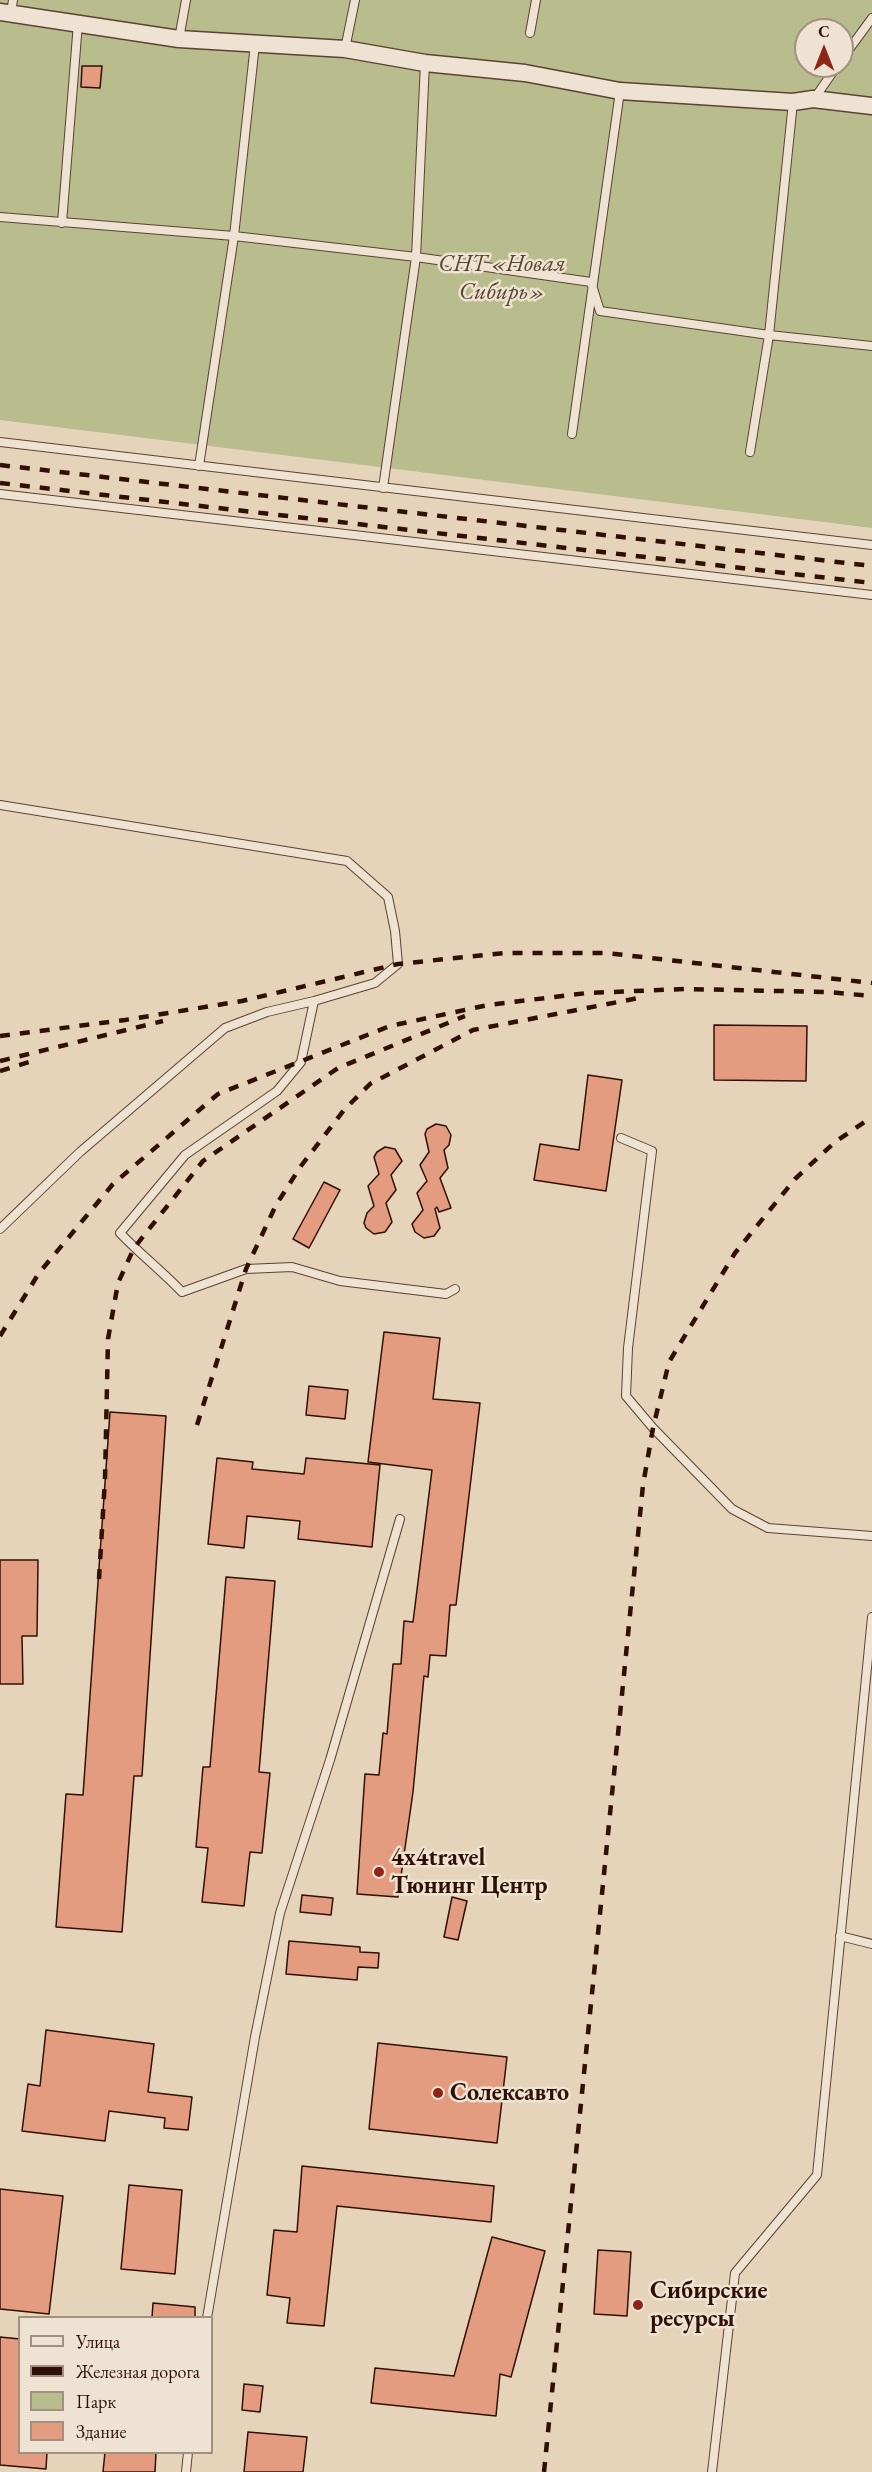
<!DOCTYPE html>
<html>
<head>
<meta charset="utf-8">
<style>
  body { margin:0 }
  #map { position:relative; width:872px; height:2472px; overflow:hidden; background:#e5d4ba; font-family:"EB Garamond",serif }
  canvas { display:block }
  .legend { position:absolute; left:18px; top:2316px; width:195px; height:138px; box-sizing:border-box; background:#eee3d2; border:2px solid #a28f80; margin:0; padding:8px 10px; list-style:none; font-size:18px; color:#301004 }
  .legend li { display:flex; align-items:center; gap:12px; height:30px }
  .legend b { width:30px; border:2px solid #a28f80 }
  .north { position:absolute; left:794px; top:18px; width:60px; height:60px; box-sizing:border-box; background:#eee3d2; border:2px solid #a28f80; border-radius:50%; rotate:0deg; font-size:16px; font-weight:700; line-height:24px; text-align:center; color:#301004 }
  .north::after { content:''; display:block; margin:auto; width:21px; height:27px; background:#8f2418; clip-path:polygon(50% 0,100% 100%,50% 72%,0 100%) }
</style>
</head>
<body>
<div id="map">
<canvas width="872" height="2472"></canvas>
<ul class="legend">
<li><b style="height:8px;background:#eee3d2"></b>Улица</li>
<li><b style="height:8px;background:#301004"></b>Железная дорога</li>
<li><b style="height:16px;background:#b9bc8d"></b>Парк</li>
<li><b style="height:16px;background:#e49c81"></b>Здание</li>
</ul>
<div class="north">С</div>
</div>
<script>
const c = document.querySelector('canvas').getContext('2d');
c.lineJoin = 'round';
function fillPath(path, color) {
  c.fillStyle = color;
  c.fill(path, 'evenodd');
}
function strokePath(path, color, width, dash) {
  c.strokeStyle = color;
  c.lineWidth = width;
  c.lineCap = dash ? 'butt' : 'round';
  c.setLineDash(dash || []);
  c.stroke(path);
}
function label(font, color, halo, rows, align = 'center') {
  c.font = font + ' "EB Garamond",serif';
  c.lineWidth = 5;
  c.setLineDash([]);
  c.textBaseline = 'middle';
  c.strokeStyle = halo;
  c.fillStyle = color;
  for (const [text, x, y, turn = 0] of rows) {
    c.save();
    c.translate(x, y);
    c.rotate((+turn || 0) * Math.PI / 180);
    c.textAlign = isNaN(turn) ? turn : align;
    if (halo) c.strokeText(text, 0, 0);
    c.fillText(text, 0, 0);
    c.restore();
  }
}
fillPath(new Path2D(`
  M0 0H872V528L0 420ZM806 30H842V66H806Z`), '#b9bc8d');
const building = new Path2D(`
  M82 66H102L100 88 81 87Z
  M714 1025 807 1026 806 1081 714 1080Z
  M588 1075 622 1080 606 1191 534 1180 540 1144 579 1150Z
  M436 1124 446 1126 451 1135 449 1145 444 1150 448 1168 440 1178 451 1208 439 1212 437 1207 435 1209 440 1228 434 1236 424 1238 415 1232 412 1224 423 1210 417 1193 427 1181 420 1165 429 1152 425 1134 427 1129Z
  M385 1147 395 1149 402 1161 391 1175 396 1190 386 1203 392 1222 385 1232 374 1234 366 1228 364 1223 367 1213 374 1206 368 1186 379 1174 374 1157 377 1152Z
  M324 1182 340 1190 309 1248 293 1239Z
  M384 1332 440 1338 433 1399 480 1403 456 1605H450L446 1656 430 1655 428 1677 424 1676 413 1792 398 1897 357 1894 364 1788 365 1774 379 1775 383 1733 387 1734 393 1664H401L404 1621 413 1622 432 1470 368 1462Z
  M309 1386 348 1390 345 1419 306 1415Z
  M110 1412 166 1416 142 1776H134L122 1932 56 1927 66 1794 83 1795Z
  M217 1458 253 1462 252 1469 304 1474 306 1458 380 1465 372 1547 298 1539 300 1521 247 1516 244 1548 208 1544Z
  M0 1560H38L37 1636H22L23 1684H0Z
  M226 1577 275 1581 259 1772 270 1773 262 1853 250 1852 244 1906 202 1902 208 1848 196 1847 203 1767H210Z
  M302 1895 333 1898 331 1915 300 1912Z
  M452 1897 467 1901 458 1940 444 1937Z
  M289 1941 360 1947V1952L379 1953 378 1968 358 1967 357 1980 286 1974Z
  M46 2030 154 2044 148 2092 192 2097 188 2130 164 2128 165 2118 109 2111 105 2141 22 2131 28 2084 40 2086Z
  M378 2043 507 2057 497 2143 369 2129Z
  M302 2166 494 2186 491 2222 337 2206 324 2326 287 2323 290 2298 267 2295 274 2230 297 2232Z
  M129 2185 182 2190 175 2274 121 2269Z
  M0 2189 63 2196 49 2314 0 2309Z
  M492 2237 545 2251 511 2377 500 2374 496 2416 371 2403 375 2368 454 2376Z
  M598 2250 631 2252 627 2316 594 2314Z
  M153 2303 195 2307V2318H152Z
  M0 2337 20 2339V2452H47L46 2469 0 2465Z
  M244 2384 263 2386 260 2412 242 2410Z
  M248 2432 307 2437 303 2472H244Z
  M105 2452H156L155 2472H103Z`);
fillPath(building, '#e49c81');
strokePath(building, '#301004', 1.5);
const service = new Path2D(`
  M11 13 13 0
  M530 33 536 0
  M179 39 186 0
  M345 49 355 0
  M842 59 872 18
  M814 99 837 66
  M0 217 234 236 416 257 591 282 600 311 769 335 872 346
  M62 223 78 23
  M572 434 620 91
  M0 442 872 545
  M750 452 769 335 793 102
  M199 466 234 236 255 44
  M383 488 416 257 425 63
  M0 494 872 595
  M0 805 347 861 388 897 395 931 398 964 375 983 314 1001 301 1062 277 1091 185 1155 120 1233C140 1254 162 1271 182 1292L246 1269 292 1267 340 1281 446 1294 455 1289
  M621 1138 652 1151 628 1348 626 1396 653 1428 732 1509 768 1528 872 1536
  M0 1229 80 1152 225 1028 267 1012 314 1001
  M840 1936 872 1944
  M207 2318 255 2037 280 1913 330 1760 400 1519
  M186 2472 188 2452
  M712 2472 735 2273 817 2175 872 1617`);
const minor = new Path2D(`
  M0 12 179 39 345 49 425 63 525 73 620 91 793 102 813 99 872 106`);
strokePath(service, '#5d4132', 10);
strokePath(minor, '#5d4132', 19);
strokePath(service, '#eee3d2', 8);
strokePath(minor, '#eee3d2', 16);
strokePath(new Path2D(`
  M0 465 872 566
  M0 483 872 583
  M0 1036 125 1020 242 1001 398 964 504 953H606L872 983
  M0 1061 163 1021
  M0 1071 29 1062
  M0 1336 39 1273 113 1184 218 1094 390 1026 488 1005 587 993 685 989 827 992 872 996
  M197 1425 246 1269 276 1205 301 1166 344 1110 370 1084 473 1030 644 997
  M99 1579 105 1479 108 1339 118 1283 134 1248 203 1161 338 1068 465 1016
  M544 2472 643 1485 653 1428 669 1362 735 1253 795 1179 835 1142 872 1117`), '#301004', 4.5, [10, 10]);
for (const [x, y, r, color] of [
  [379,1872,6,"#8f2418"],
  [438,2093,6,"#8f2418"],
  [638,2305,6,"#8f2418"]
]) {
  const dot = new Path2D();
  dot.arc(x, y, r, 0, 2 * Math.PI);
  c.fillStyle = color;
  c.fill(dot);
  strokePath(dot, '#eee3d2', 2);
}
label('italic 24px', '#59442d', '#eee3d2', [
  ["СНТ «Новая",502,264],
  ["Сибирь»",502,292]
]);
label('bold 24px', '#301004', '#eee3d2', [
  ["4x4travel",391,1858],
  ["Тюнинг Центр",391,1886],
  ["Солексавто",450,2093],
  ["Сибирские",650,2291],
  ["ресурсы",650,2319]
], 'left');
</script>
</body>
</html>
